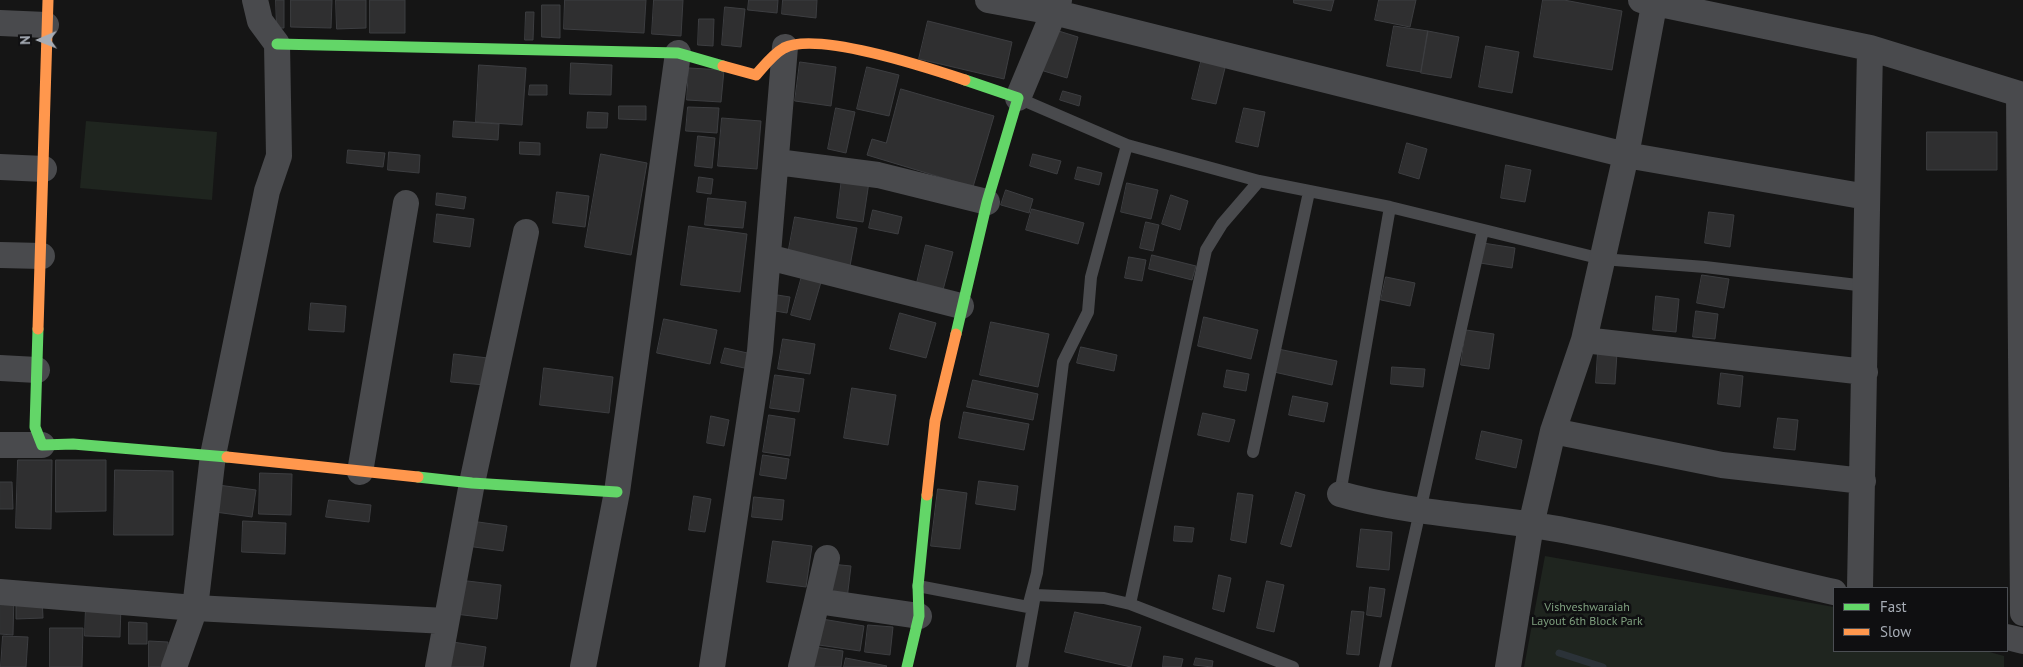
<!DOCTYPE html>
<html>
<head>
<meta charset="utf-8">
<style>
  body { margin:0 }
  #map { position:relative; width:2023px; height:667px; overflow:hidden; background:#151515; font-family:"PT Sans",sans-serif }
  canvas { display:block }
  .legend { position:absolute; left:1833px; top:587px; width:175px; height:65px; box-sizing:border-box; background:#0f0f11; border:1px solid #4b4e53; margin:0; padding:6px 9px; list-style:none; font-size:15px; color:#a6acb5 }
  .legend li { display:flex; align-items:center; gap:10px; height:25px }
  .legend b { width:25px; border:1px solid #4b4e53 }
  .north { position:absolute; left:15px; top:15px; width:50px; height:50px; -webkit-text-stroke:4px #0f0f11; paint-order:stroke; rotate:269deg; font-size:14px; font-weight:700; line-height:20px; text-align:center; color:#a6acb5 }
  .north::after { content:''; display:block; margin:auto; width:18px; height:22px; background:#a6acb5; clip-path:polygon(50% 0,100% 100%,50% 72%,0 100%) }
</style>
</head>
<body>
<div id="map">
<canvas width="2023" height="667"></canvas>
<ul class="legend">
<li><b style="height:6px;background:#63d668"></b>Fast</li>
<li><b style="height:6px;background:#ff974d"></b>Slow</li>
</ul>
<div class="north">N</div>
</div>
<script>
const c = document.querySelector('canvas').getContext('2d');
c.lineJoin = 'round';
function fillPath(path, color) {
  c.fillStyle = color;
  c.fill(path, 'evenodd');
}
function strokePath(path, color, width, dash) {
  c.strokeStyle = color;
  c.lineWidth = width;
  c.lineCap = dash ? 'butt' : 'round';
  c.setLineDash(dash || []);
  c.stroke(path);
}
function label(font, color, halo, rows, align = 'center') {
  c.font = font + ' "PT Sans",sans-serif';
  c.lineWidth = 5;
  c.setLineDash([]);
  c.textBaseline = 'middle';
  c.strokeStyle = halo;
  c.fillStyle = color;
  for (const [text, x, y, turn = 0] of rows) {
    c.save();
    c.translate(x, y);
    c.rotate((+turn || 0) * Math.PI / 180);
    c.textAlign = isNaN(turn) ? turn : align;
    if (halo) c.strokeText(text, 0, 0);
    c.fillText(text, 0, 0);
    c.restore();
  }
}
fillPath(new Path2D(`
  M86 121 217 132 212 200 80 188Z
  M1545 556 1834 607V651H1986L2004 656V667H1524Z`), '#1f251f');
strokePath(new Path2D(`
  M1559 653 1603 667`), '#2b3238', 7);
const building = new Path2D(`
  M276 0H284V28H277Z
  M291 0H332L331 28 291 27Z
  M336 0H366V28L337 29Z
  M370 0H405V33H370Z
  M565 0H646L644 33 564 29Z
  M654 0H683L681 36 652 34Z
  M749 0H778L777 13 748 10Z
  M783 0H817L816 18 782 14Z
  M1294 0H1334L1331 11 1294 3Z
  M1379 0H1416L1410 27 1375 20Z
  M1543 0H1564L1622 11 1612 70 1534 57Z
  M542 5H560V38L542 37Z
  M725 7 745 9 741 47 722 45Z
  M526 12H534L533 40H525Z
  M699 19H714L713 46 698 45Z
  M928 21 1012 42 1004 79 919 59Z
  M1394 26 1428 31 1421 72 1387 66Z
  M1049 28 1078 37 1067 78 1037 69Z
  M1428 31 1459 37 1451 78 1421 73Z
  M1486 46 1519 52 1512 93 1479 87Z
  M1202 58 1226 64 1216 104 1192 99Z
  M800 62 836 67 831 106 795 101Z
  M571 63 612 65 611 95 570 94Z
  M479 65 526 68 522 125 476 122Z
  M867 67 899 75 889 116 857 109Z
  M689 68 724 70 721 102 687 100Z
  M530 85H547V95H529Z
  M901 89 994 116 973 187 867 155 872 139 886 143Z
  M1063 91 1081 96 1079 106 1060 100Z
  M619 106H646V120L619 119Z
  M688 107 719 108 717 133 686 131Z
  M836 108 855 112 846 153 828 149Z
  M1244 108 1265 112 1258 147 1236 142Z
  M588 112 608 113 607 128H587Z
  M722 118 761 121 757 169 718 166Z
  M454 121 499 124 498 140 453 137Z
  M1927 132H1997V170H1927Z
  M698 136 715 138 712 168 695 166Z
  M520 142 540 143V155L520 154Z
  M1407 143 1427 149 1419 179 1399 173Z
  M348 150 385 153 383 167 347 163Z
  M389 152 420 155 419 173 388 170Z
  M601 154 647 163 631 255 585 247Z
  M1033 154 1061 161 1057 174 1030 166Z
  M1506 165 1531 170 1525 202 1501 198Z
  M1078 167 1102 173 1099 185 1075 179Z
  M699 177 713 179 711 194 697 192Z
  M842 178 869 182 863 222 837 218Z
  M1127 183 1158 190 1151 219 1121 212Z
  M1006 190 1033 199 1029 213 1001 205Z
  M557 192 589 196 585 227 553 223Z
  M437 193 466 197 464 209 436 205Z
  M1171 195 1188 201 1180 230 1162 224Z
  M708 198 746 202 743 228 705 225Z
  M1032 209 1084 223 1078 244 1026 230Z
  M873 210 902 217 898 234 869 228Z
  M1709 212 1734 215 1730 247 1705 243Z
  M437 214 474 219 470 247 434 242Z
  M795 217 857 228 850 266 788 254Z
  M1146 222 1159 225 1153 251 1140 248Z
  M689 226 747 234 740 292 681 285Z
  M1483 243 1515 248 1512 268 1480 263Z
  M926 245 953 252 943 290 917 283Z
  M1152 255 1196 266 1192 280 1149 269Z
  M1129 257 1146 260 1142 281 1125 278Z
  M1702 275 1729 279 1724 308 1697 303Z
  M802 276 821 282 810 320 791 315Z
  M1386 277 1415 283 1410 306 1381 300Z
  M771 294 790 297 787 313 769 310Z
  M1656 296 1679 299 1676 332 1653 330Z
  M311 303 346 306 344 332 309 330Z
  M1696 311 1718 314 1715 339 1693 337Z
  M900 313 936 323 926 358 890 349Z
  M1204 317 1258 330 1251 359 1198 346Z
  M664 319 717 330 710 364 657 353Z
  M991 322 1049 334 1038 387 980 375Z
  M1466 330 1494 334 1489 369 1461 365Z
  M783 339 815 344 810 374 778 369Z
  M1081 347 1117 355 1114 371 1077 363Z
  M725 348 752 354 749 369 721 363Z
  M1278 349 1337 361 1332 385 1274 372Z
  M1598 352 1617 353 1615 384 1596 383Z
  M454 354 488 358 485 385 451 382Z
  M1392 367 1425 369 1423 387 1391 384Z
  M544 368 613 377 609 413 540 405Z
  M1227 370 1249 374 1246 391 1224 387Z
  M1721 373 1743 376 1740 407 1718 404Z
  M775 375 804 379 799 412 770 408Z
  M973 380 1038 394 1033 420 967 407Z
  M852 388 896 395 888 445 844 438Z
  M1293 396 1328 403 1324 422 1289 415Z
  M964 412 1029 424 1024 450 959 438Z
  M1203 413 1235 420 1229 442 1198 435Z
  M769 415 795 419 790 456 763 452Z
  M711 416 729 420 724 446 707 443Z
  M1778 418 1798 420 1795 450 1774 448Z
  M1482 431 1522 440 1516 468 1476 459Z
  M763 455 789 459 786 479 760 475Z
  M18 460H52L51 529 16 528Z
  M56 460H106V511L56 512Z
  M115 470 173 471V535H114Z
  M260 473 292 474 291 515 259 514Z
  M979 481 1018 486 1015 510 976 504Z
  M0 482H12L13 509H0Z
  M218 485 256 490 252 517 215 512Z
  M938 489 967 493 960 549 931 546Z
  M1296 492 1305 495 1291 547 1281 544Z
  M1238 493 1253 495 1246 543 1231 540Z
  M694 496 711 499 705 532 689 530Z
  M754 497 784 500 782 520 752 517Z
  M329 500 371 505 369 522 326 517Z
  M243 521 286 523 285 554 242 552Z
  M471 521 507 526 503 551 467 546Z
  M1175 526 1194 528 1192 542 1174 541Z
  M1361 529 1392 532 1389 570 1357 567Z
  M773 541 812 546 806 587 767 582Z
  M831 564 851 566 847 599 828 597Z
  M1219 575 1231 578 1224 612 1213 609Z
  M459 580 501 585 497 619 455 614Z
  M1267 581 1284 585 1274 632 1257 628Z
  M1370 587 1385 589 1381 617 1367 615Z
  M0 594H14L13 635 0 634Z
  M42 596 43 618 16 619V597Z
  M86 605 121 606 120 637 85 636Z
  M1352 611 1364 612 1359 655 1347 654Z
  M1075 612 1141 627 1131 667 1065 652Z
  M816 618 864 626 860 651 812 644Z
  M129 622 147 623V644H129Z
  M868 625 893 627 890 655 865 652Z
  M50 628H83L82 667H50Z
  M3 636 28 637 26 667H1Z
  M149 641 168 642 167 667H149Z
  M446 641 486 647 483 667H442Z
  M808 646 843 651 841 667H805Z
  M1164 656 1183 659 1181 667H1163Z
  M846 658 887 666 886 667H844Z
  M1196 658 1213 661 1212 667 1194 665Z`);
fillPath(building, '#2f2f30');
strokePath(building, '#3d3e41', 1);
strokePath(new Path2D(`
  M1018 98 1127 145 1259 181 1390 207 1602 259 1705 267 1866 286
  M1253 452 1309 192
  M1340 494 1390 207
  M918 586 1028 607 1037 573 1063 362 1088 312 1091 277 1127 145
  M1130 604 1206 250 1222 224 1259 181
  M1022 667 1035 595 1104 598 1130 604 1293 667
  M1385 667 1483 230`), '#494a4d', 12);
strokePath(new Path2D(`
  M988 0 1053 12 1626 155 1867 197
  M1641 0 1870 48 2023 95
  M0 23 46 25
  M2019 94 2023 613
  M1018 98 1059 0
  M777 162 878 175 987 202
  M0 167 44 169
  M0 255 42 256
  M768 257 961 306
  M1584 340 1865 372
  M0 368 37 370
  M1553 431 1722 465 1863 481
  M0 445H42
  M360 472 406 203
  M1340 494C1414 515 1492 516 1568 531 1657 548 1746 572 1834 592
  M827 558 817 601 919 616
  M1860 588 1870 48
  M0 592 195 608 446 621
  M2007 637 2023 641
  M174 667 195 608 213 455 267 191 279 156 277 44 260 21 255 0
  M438 667 472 483 526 232
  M583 667 617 492 678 53
  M712 667 760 351 785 47
  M801 667 817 601
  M1508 667 1531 525 1553 431 1584 340 1626 155 1655 0`), '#494a4d', 26);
strokePath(new Path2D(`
  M277 44 678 53 723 66
  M38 329 35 427 42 445 73 444 227 457
  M956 334 987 202 1018 98 965 80
  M418 477 472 483 617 492
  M907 667 919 616 918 586 927 495`), '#63d668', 11);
strokePath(new Path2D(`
  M723 66 756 75C764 66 773 54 784 48 817 31 929 68 965 80
  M38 329 48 0
  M227 457 418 477
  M927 495 935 421 956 334`), '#ff974d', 11);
label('12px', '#7e9f7e', '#0f0f11', [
  ["Vishveshwaraiah",1587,608],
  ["Layout 6th Block Park",1587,622]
]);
</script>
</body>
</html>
